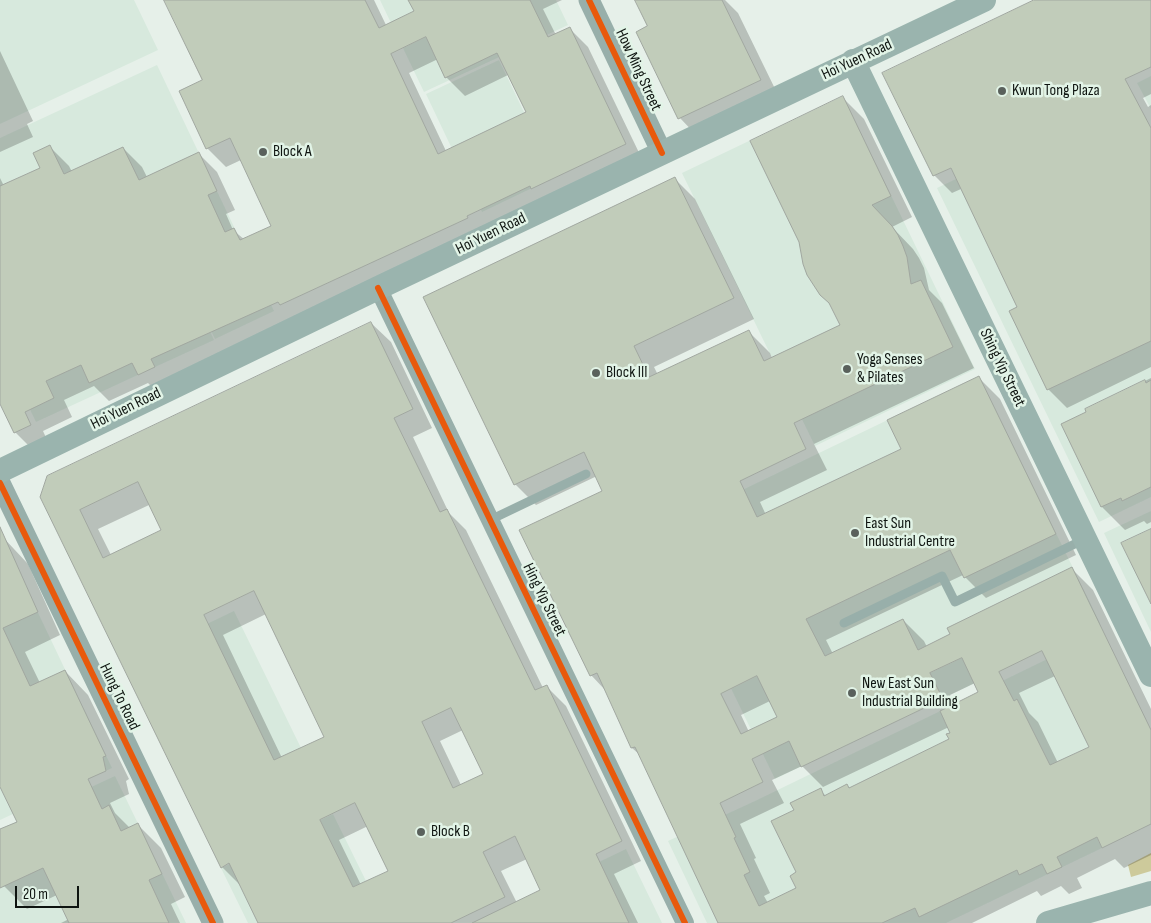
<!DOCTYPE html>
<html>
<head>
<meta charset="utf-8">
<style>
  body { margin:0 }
  #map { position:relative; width:1151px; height:923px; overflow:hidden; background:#e6f0e9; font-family:"Sofia Sans Condensed",sans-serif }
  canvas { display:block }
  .scale { position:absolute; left:15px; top:886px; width:64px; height:22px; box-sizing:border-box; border:2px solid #0e1410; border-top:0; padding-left:6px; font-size:15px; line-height:18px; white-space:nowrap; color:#0e1410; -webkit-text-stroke:4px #e2f4e7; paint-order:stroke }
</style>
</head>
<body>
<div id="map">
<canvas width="1151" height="923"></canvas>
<div class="scale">20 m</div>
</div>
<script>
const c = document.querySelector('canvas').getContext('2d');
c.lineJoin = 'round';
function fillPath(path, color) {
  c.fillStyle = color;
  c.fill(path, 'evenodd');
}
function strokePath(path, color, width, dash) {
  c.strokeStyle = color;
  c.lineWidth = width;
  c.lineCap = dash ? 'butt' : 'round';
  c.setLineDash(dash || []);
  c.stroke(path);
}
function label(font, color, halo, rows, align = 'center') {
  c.font = font + ' "Sofia Sans Condensed",sans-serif';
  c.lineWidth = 5;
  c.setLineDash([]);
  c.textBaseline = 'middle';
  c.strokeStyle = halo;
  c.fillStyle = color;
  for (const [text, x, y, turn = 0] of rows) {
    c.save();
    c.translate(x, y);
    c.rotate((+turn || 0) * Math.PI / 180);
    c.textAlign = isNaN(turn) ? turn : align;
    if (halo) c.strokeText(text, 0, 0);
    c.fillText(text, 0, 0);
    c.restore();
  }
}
fillPath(new Path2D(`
  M0 0H134L158 50 0 124Z
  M380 0H556L568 25 424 92Z
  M499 60 555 177 482 212 426 94Z
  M157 65 274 311 215 339 158 219 214 340 155 367 64 173 155 367 36 422 22 393 0 264V138Z
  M1151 76V109L1137 83Z
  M1133 95 1151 128V497L1099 522 937 188Z
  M843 96 975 369 815 446 682 173Z
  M979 376 1100 623 775 779 655 532Z
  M1151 511V632L1104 533Z
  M0 533 112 768 0 820Z
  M234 611 301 748 189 801 123 664Z
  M1103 632 1146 719 1060 761 1102 848 946 923H707L668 841 755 801Z
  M115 776 186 923H0V829Z
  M333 814 366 881 278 923H248L221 868Z
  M626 849 662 923H472Z`), '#d7e9dd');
fillPath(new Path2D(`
  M1151 853V871L1131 877 1128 865Z`), '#cdca9b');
fillPath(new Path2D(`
  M166 0H374L386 25 416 12 410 0H562L543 9 556 35 569 28 588 47 644 163 158 393 148 383 109 401 94 386 64 400 72 417 43 431 49 444 34 451 15 432 0 401V178L4 186 42 168 50 147 69 166 72 172 123 148 142 167 147 177 198 153 217 172 235 210 226 214 233 230 245 240 273 227 241 160 226 167 207 148 204 81ZM438 59 446 77 465 96 508 75 527 113 446 151 409 73Z
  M636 0H725L738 13 780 99 699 138 680 118 638 32 649 27Z
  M1037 0H1151V94L1143 98 1148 107 1151 105V367L1067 408 1048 389 1011 311 1019 307 961 189 952 193 934 175Z
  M0 51 33 121 27 124 33 137 0 152Z
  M843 98 864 119 912 217 892 227 913 249 919 258 924 268 929 290 942 303 974 368 814 444 827 470 760 502 766 515 903 449 979 378 1000 399 1076 555 986 598 963 575 826 640 833 654 903 620 924 641 927 647 1072 569 1093 590 1151 709V855L1124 868 1115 859 1077 878 1082 888 1069 894 1061 886 1041 896 1037 891 972 923H719L640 755 632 748 606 691 591 675 604 491 597 476 536 505 515 484 674 178 695 199 754 319 654 367 658 375 749 332 770 353 772 358 841 325ZM1055 676 1091 747 1058 763 1038 722 1029 713 1019 693ZM975 683 980 693 955 705 950 695ZM770 701 779 718 749 732 741 715ZM949 727 952 733 951 740 850 788 847 786 826 796 820 790 796 810 797 888 768 903 764 896 770 893 754 859 756 858 740 824 784 803 772 780 802 766 823 787Z
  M371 323 391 342 432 428 413 437 449 513 466 530 543 688 546 686 566 706 641 861 614 874 638 923H259L241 886 222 867 42 497ZM149 505 163 531 111 555 98 529ZM266 614 326 737 282 758 223 635ZM463 730 485 774 461 785 440 741ZM368 826 389 871 361 885 339 840ZM527 859 542 891 517 903 501 871Z
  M1151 378V522L1147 524 1144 521 1125 530 1102 507 1063 424 1088 413 1086 410Z
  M0 534 28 564 60 635 25 652 40 683 65 671 88 695 129 779 126 781 129 794 110 803 115 813 130 828 138 825 161 848 185 897 171 904 180 923H61L69 919 57 895 27 909 4 886 0 877V831L18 822 0 784Z`), '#0003');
const building = new Path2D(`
  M164 0H365L379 28 414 11 408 0H530L548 37 570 27 626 144 531 189 530 186 467 216 468 218 280 305 278 302 151 359 155 367 138 375 132 363 89 383 81 365 46 381 54 398 25 412 31 425 14 433 0 404V186L40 168 33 153 50 145 64 174 123 147 139 180 199 152 217 191 208 195 225 232 234 228 240 240 271 226 230 138 206 149 179 91 202 80ZM426 37 445 78 497 53 526 112 438 154 391 54Z
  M635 0H722L761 80 678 119 636 32 647 26Z
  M1034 0H1151V67L1125 79 1151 128V341L1047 390 1009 311 1017 307 951 168 933 176 882 73Z
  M843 96 891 196 872 205 892 226 898 235 903 246 907 257 911 284 921 280 953 347 794 423 806 449 740 481 757 517 901 449 887 420 979 376 1056 534 964 578 950 550 806 619 825 656 903 619 918 650 950 634 947 628 1072 567 1151 730V824L1102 848 1097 837 1057 857 1062 867 1047 874 1042 864 1019 875 1017 870 919 917 915 908 882 923H718L635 747 631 748 597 673 590 676 519 530 602 491 584 452 514 485 423 297 675 177 734 298 634 346 649 377 749 330 764 361 840 325 829 303 820 295 807 275 803 264 799 242 750 141ZM1042 651 1089 747 1050 765 1017 699 1014 701 999 672ZM962 658 978 692 940 711 950 733 946 734 949 739 849 788 847 784 824 796 821 788 790 803 794 810 771 821 796 872 790 876 796 888 759 906 744 875 750 872 734 838 736 837 720 803 763 782 752 759 789 741 801 767 943 699 930 673ZM757 676 777 717 741 734 721 694Z
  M371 322 413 409 394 418 440 512 447 509 535 690 547 685 622 841 596 854 629 923H472L540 890 515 836 483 852 505 897 451 923H258L229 863 221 868 40 497 47 476ZM138 482 161 530 103 558 80 510ZM254 591 324 737 274 760 204 615ZM451 708 483 774 453 788 422 722ZM355 803 388 871 353 887 320 820Z
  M1145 380 1146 383 1151 380V487L1122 501 1121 498 1101 507 1061 424 1086 412 1085 409Z
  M0 527 38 612 3 628 30 686 65 670 106 756 103 757 106 771 88 779 102 809 109 805 121 831 138 823 162 874 149 880 169 923H69L43 868 0 888V829L17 822 0 787Z
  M1151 529V604L1121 543Z`);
fillPath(building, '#c1ccba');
strokePath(building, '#a1a7a0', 1);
strokePath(new Path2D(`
  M490 520 586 474
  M844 623 942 576 955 602 1085 539`), '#98afaa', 9);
strokePath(new Path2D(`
  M378 288 685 923`), '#98afaa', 18);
strokePath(new Path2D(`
  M589 0 662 153
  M0 483 213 923`), '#98afaa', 21);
strokePath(new Path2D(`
  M853 61 1151 675
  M0 471 378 288 984 0
  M1048 923 1151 893`), '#9ab4ae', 24);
strokePath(new Path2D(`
  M589 0 662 153
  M378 288 685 923
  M0 483 213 923`), '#e8590c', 6);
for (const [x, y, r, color] of [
  [1002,91,5,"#5a615c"],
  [263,152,5,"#5a615c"],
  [847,369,5,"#5a615c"],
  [596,373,5,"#5a615c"],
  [855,533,5,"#5a615c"],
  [852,693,5,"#5a615c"],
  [421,832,5,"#5a615c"]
]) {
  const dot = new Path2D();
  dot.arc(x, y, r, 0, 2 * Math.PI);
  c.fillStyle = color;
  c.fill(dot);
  strokePath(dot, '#e2f4e7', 2);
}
label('16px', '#0e1410', '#e2f4e7', [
  ["Hoi Yuen Road",857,60,-25],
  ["How Ming Street",638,70,65],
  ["Hoi Yuen Road",491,234,-26],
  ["Shing Yip Street",1002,368,64],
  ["Hoi Yuen Road",126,409,-26],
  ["Hing Yip Street",544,600,64],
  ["Hung To Road",119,697,64]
]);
label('16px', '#0e1410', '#e2f4e7', [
  ["Kwun Tong Plaza",1012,91],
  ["Block A",273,152],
  ["Yoga Senses",857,360],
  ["& Pilates",857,378],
  ["Block III",606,373],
  ["East Sun",865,524],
  ["Industrial Centre",865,542],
  ["New East Sun",862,684],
  ["Industrial Building",862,702],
  ["Block B",431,832]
], 'left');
</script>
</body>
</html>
